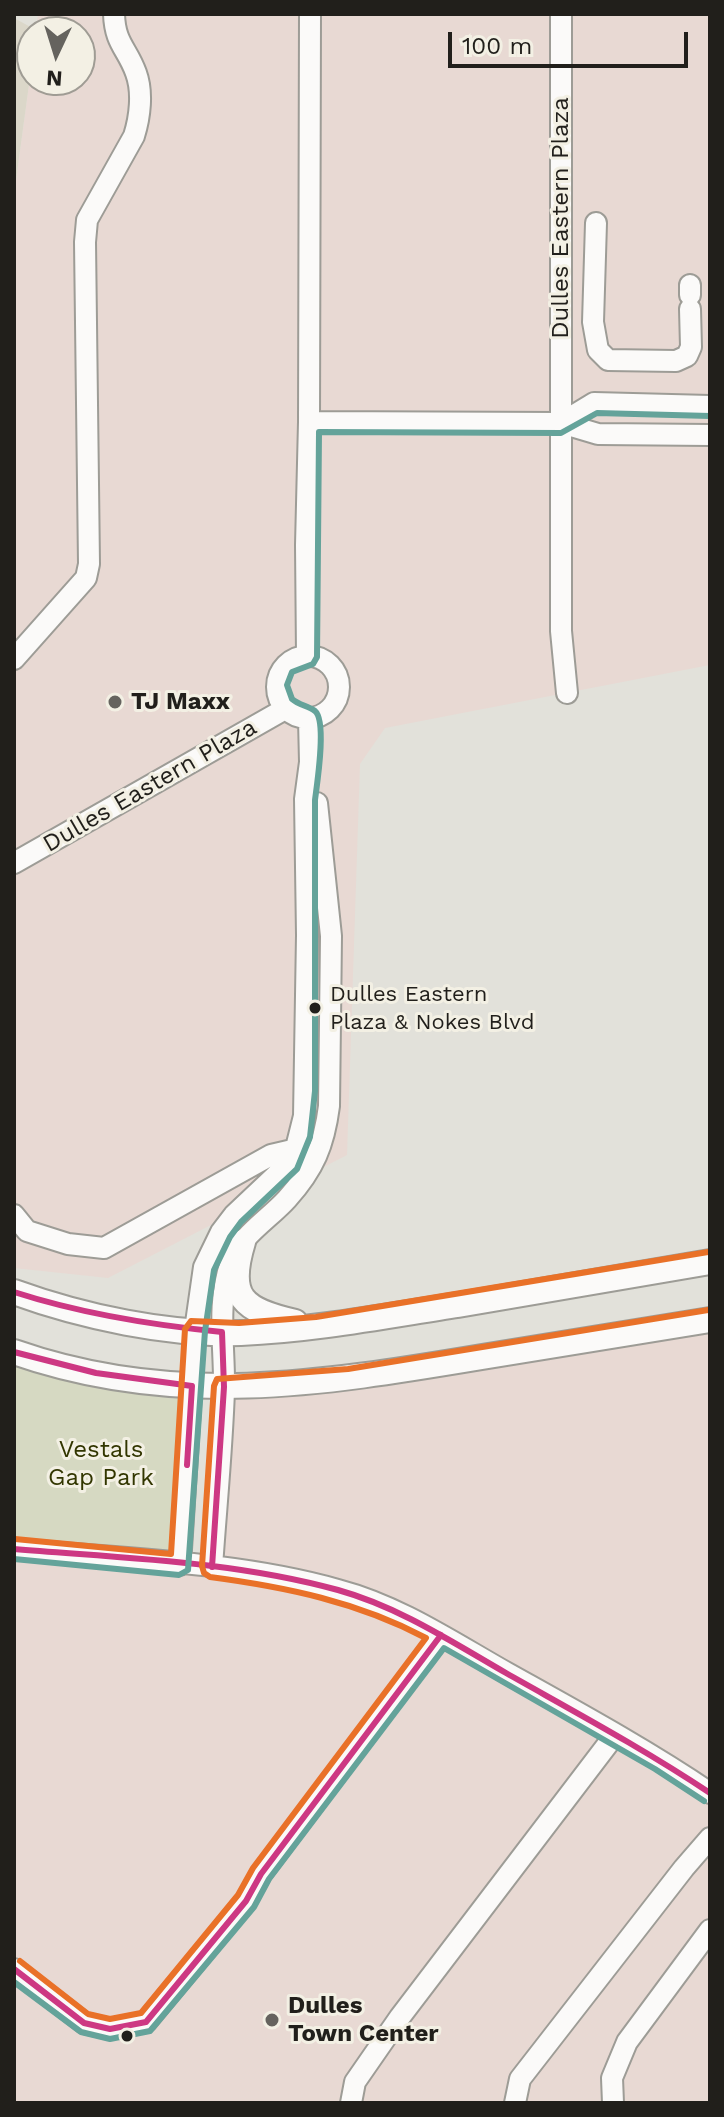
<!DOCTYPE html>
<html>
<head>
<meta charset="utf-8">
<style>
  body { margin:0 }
  #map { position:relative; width:724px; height:2117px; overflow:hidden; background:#e2e1da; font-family:"Work Sans",sans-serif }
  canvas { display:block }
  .frame { position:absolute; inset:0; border:16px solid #211f1b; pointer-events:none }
  .north { position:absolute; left:16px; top:16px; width:80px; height:80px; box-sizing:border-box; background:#f3f0e4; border:2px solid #9f9c94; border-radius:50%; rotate:184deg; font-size:22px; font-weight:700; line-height:32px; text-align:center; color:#211f1b }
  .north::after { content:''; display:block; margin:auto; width:28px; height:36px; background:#65635e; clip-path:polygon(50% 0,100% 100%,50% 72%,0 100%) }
  .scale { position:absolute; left:448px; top:32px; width:240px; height:36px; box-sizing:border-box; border:4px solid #211f1b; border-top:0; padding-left:10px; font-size:24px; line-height:28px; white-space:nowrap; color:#211f1b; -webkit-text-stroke:6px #f3f0e4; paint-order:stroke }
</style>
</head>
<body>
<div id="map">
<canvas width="724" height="2117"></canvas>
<div class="frame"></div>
<div class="north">N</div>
<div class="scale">100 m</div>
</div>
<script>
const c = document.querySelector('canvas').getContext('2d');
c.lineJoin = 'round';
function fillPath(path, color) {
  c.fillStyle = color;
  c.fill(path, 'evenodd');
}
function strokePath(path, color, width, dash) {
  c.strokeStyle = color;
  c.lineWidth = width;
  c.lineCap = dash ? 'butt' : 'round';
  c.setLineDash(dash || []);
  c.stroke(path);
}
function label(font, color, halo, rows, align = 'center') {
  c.font = font + ' "Work Sans",sans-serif';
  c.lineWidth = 6;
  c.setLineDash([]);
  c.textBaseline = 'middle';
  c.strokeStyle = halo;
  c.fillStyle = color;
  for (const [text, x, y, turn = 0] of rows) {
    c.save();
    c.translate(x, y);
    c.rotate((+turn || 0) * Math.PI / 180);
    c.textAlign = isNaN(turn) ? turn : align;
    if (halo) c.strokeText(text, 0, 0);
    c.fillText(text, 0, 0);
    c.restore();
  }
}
fillPath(new Path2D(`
  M38 14H710V665L385 728 360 764 347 1155 108 1278 14 1268V195L32 62V80H80V32H36Z
  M710 1320V2103H14V1549L212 1567 224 1387Z`), '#e8d9d3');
fillPath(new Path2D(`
  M14 18 36 30 32 32V62L14 195Z`), '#dbd7c9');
fillPath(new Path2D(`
  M14 1352 192 1386 180 1565 14 1549Z`), '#d6d9c2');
const minor = new Path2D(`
  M561 14V631L567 693
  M596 223 593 322 598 350 608 360 676 361 687 356 691 347 690 309
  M690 285V295
  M309 422 310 14
  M561 423 594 403 710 406
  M277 687a31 31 0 1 1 62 0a31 31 0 1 1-62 0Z
  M307 656 306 545 309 422 561 423 598 434 710 435
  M14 659 86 578 89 564 85 242 87 220 134 136C140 117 143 92 136 73 127 48 115 44 114 14
  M14 863 285 709
  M14 1215 27 1231 68 1244 104 1248 271 1155 301 1148
  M14 1549C120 1559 236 1561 338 1590 399 1606 452 1642 507 1673 575 1711 645 1749 710 1793
  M180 1565 195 1330 204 1267 221 1232 234 1215 288 1164 296 1148 304 1116 307 935 305 799 310 762 309 719
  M212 1567C216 1508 222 1449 224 1390 225 1348 216 1304 231 1262 240 1236 269 1219 287 1199 314 1169 324 1145 329 1106L331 936 317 803
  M14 1969 84 2023 110 2029 146 2022 246 1901 261 1874 441 1635
  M351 2103 355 2082 400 2017 614 1736
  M515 2103 520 2079 684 1868 710 1838
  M613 2103 612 2078 627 2042 710 1930`);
const major = new Path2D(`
  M243 1242C226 1298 243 1310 295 1322
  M14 1292C83 1317 168 1335 241 1333 314 1330 386 1316 458 1305 542 1291 626 1277 710 1262
  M14 1352C174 1408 320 1384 482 1357 558 1345 634 1333 710 1320`);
strokePath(minor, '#9d9c96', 24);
strokePath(major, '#9d9c96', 28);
strokePath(minor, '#fbfaf9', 20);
strokePath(major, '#fbfaf9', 24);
strokePath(new Path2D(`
  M14 1292C82 1314 151 1325 222 1332L224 1387 212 1567
  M14 1352 96 1373 192 1386 187 1465
  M14 1549C122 1558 233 1561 338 1590 399 1607 452 1642 506 1673 575 1712 644 1749 710 1793
  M14 1969 84 2023 110 2029 146 2022 246 1901 261 1874 441 1635`), '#cd3883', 6);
strokePath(new Path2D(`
  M14 1559 179 1575 188 1570 205 1331 214 1270 230 1237 241 1222 297 1169 310 1137 315 1091V800C317 784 327 721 315 711 308 706 299 705 292 699L287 685 292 672 313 664 317 657 319 432 561 433 597 413 710 416
  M14 1982 81 2032 110 2039 150 2031 254 1907 269 1879 444 1648 655 1769 704 1801`), '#64a39a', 6);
strokePath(new Path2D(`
  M15 1539 171 1554 185 1329 191 1321 239 1323 316 1317 708 1252
  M20 1961 88 2014 110 2019 141 2013 238 1895 253 1868 426 1638C358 1602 286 1587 210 1577L204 1573 202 1566 214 1386 217 1379 348 1369 708 1310`), '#e97128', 6);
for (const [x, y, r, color] of [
  [115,702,8,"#65635e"],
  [315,1008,7,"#211f1b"],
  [272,2020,8,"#65635e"],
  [127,2036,7,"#211f1b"]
]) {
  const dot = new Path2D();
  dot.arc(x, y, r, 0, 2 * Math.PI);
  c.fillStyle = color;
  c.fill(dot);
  strokePath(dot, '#f3f0e4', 3);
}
label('22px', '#211f1b', '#f3f0e4', [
  ["Dulles Eastern",330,995],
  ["Plaza & Nokes Blvd",330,1023]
], 'left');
label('24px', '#211f1b', '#f3f0e4', [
  ["Dulles Eastern Plaza",561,218,-90],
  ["Dulles Eastern Plaza",150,786,-30]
]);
label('bold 24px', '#211f1b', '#f3f0e4', [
  ["TJ Maxx",131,702],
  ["Dulles",288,2006],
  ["Town Center",288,2034]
], 'left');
label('24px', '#323600', '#f3f0e4', [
  ["Vestals",101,1450],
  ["Gap Park",101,1478]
]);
</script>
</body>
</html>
